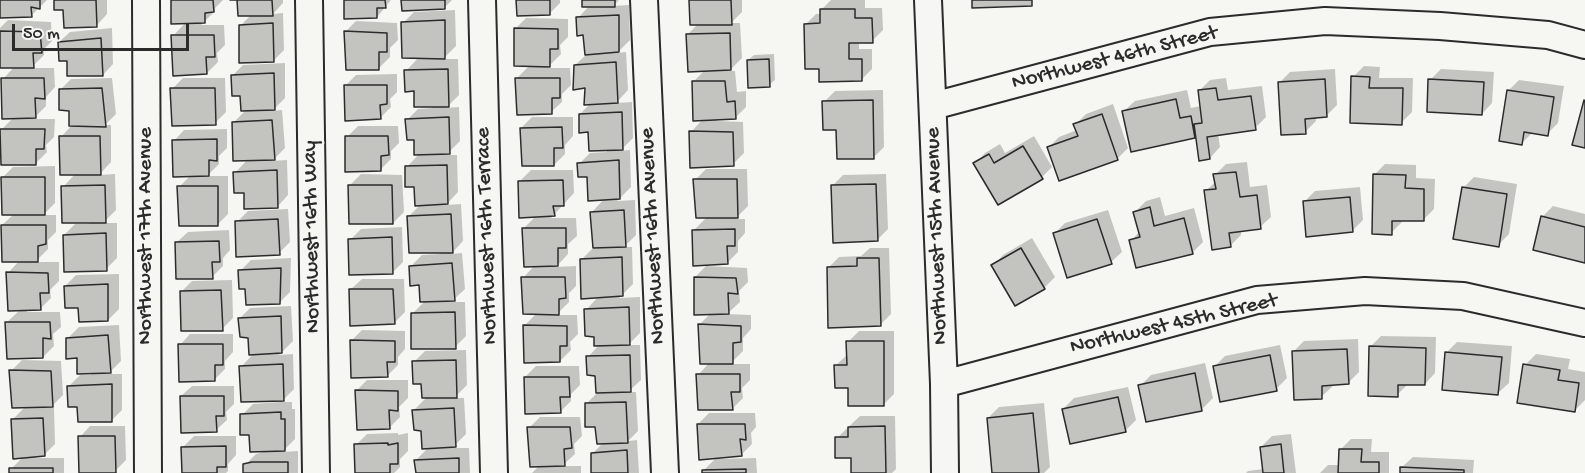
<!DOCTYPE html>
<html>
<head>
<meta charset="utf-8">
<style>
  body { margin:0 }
  #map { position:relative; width:1585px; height:473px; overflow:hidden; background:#f6f6f2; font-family:"Gochi Hand",sans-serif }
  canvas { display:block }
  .scale { position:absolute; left:12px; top:24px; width:177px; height:27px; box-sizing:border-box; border:3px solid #2b2b2b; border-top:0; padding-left:8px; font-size:18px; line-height:21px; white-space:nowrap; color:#2b2b2b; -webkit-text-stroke:4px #f6f6f2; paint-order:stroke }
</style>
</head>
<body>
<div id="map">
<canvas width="1585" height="473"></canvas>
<div class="scale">50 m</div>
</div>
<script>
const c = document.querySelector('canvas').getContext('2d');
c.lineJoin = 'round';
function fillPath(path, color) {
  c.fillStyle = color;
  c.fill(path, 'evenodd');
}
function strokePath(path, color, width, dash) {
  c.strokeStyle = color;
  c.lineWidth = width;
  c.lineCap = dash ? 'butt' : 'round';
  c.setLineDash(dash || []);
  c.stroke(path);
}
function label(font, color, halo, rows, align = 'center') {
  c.font = font + ' "Gochi Hand",sans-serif';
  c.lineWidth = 4.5;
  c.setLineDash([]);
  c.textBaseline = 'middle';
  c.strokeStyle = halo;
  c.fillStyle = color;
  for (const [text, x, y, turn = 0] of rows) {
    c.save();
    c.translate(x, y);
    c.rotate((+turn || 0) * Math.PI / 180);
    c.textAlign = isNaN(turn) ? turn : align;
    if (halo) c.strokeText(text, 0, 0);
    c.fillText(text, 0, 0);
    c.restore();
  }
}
fillPath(new Path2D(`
  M0 0H47L31 16H0Z
  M56 0H107V14L97 25 65 8Z
  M172 0H223L215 8V11L201 25H224L225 45 217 53 218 62 207 73 173 36 186 22Z
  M239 0H283V3L273 14 283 13 284 50 274 60 241 25 252 14Z
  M346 0H391L377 17Z
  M403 0H452L445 7Z
  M518 0H560V3L549 14Z
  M583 0H619L613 6 629 5 630 40 617 53 626 52 628 90 616 103 632 102 633 138 620 151 630 150 631 187 617 201 635 200 636 235 624 247H632L633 284 619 298 640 297V333L628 345H640L641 380 628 392H636L638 431 628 441 637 440 639 473H593L592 454 604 442 586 404 597 393 596 374 588 357 600 344 595 335 586 310 599 296 581 260 592 249H594L592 212 605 198 579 164 590 153 607 152V149L589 130 580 114 591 103 586 87 575 65 587 54 585 33 578 18 590 5Z
  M691 0H742V12L731 23H740L742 58 729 71H735L737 92 746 91V107L735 118 717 119V121L743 122 744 153 733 164 691 132 703 119 693 82 706 69 688 34 698 24Z
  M816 0H865V8H882L883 30 872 41H859V49H872V69L861 80 820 67 806 24 816 14H821V10L831 0Z
  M455 10 456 46 443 59H458L459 95 446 108 459 107 460 141 446 155H457L458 192 446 205 461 204 463 241 451 254 462 253 465 289 451 302H465L466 336 455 347 412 314 426 300 421 283 411 266 422 255 440 254V252L408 217 421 204 407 167 420 153 407 120 418 109 432 108V106L415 90 406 71 419 57 403 23 414 12Z
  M526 18 568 19V37L560 45 561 54 547 68H570L571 85 562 94V102L551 112 517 78 530 65 516 28Z
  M8 20 51 22 52 41 44 49V55L31 68H54L55 87 46 97V106L33 119H55L54 137 46 145 47 152 36 163 1 130 14 117 3 79 14 67H0V28Z
  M356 21 397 23 398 40 390 48V57L379 68 345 32Z
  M112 28 113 64 103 75 59 42 70 32Z
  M774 54 775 80 769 85 748 60 754 55Z
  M285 63V98L272 111 282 110 285 148 272 161 287 160 288 195 278 206 245 192 235 173 248 159 233 123 247 109 232 76 243 65Z
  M1364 66 1380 67 1379 78H1413L1412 112 1401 123 1353 77Z
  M1335 69 1337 105 1326 116 1316 117V121L1305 132 1280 82 1290 72Z
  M1441 69 1494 72 1492 103 1482 114 1430 80Z
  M397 74V92L390 99 391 107 380 118 345 86 356 75Z
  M112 78 116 114 105 125H111V162L99 175 115 174 116 210 103 223H117V258L106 269 64 235 75 224H89V221L63 187 76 173 61 137 73 124 70 109 60 90 71 79Z
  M183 78H225L226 112 215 123 172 89Z
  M1226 78 1228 90 1262 86 1266 117 1255 128 1218 134 1220 147 1210 158 1197 136 1132 150 1124 111 1135 101 1187 90 1191 108 1201 106 1199 91 1210 80Z
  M1519 80 1564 86 1558 123 1547 134 1533 132 1522 143 1509 90Z
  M883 90 884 147 873 158 838 128 824 102 835 91Z
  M1113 104 1128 148 1117 159 1048 148 1059 137 1077 130 1075 125 1086 114Z
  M532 117H573V136L565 145V154L554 165 521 128Z
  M358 126H398L399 143 391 151V159L380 170 347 137Z
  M227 129V148L219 156V164L207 176H228V214L217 225 179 187 191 175 174 141 184 130Z
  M1034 136 1052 167 1042 177 975 164 985 153 1000 144 1005 153Z
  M1247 162 1250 187 1267 185 1271 217 1260 227 1241 230V235L1230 246 1206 191 1216 181 1215 175 1226 164Z
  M1385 164 1416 165V178L1435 179 1434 209 1423 220H1402V222L1391 233 1374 175Z
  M55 166V203L43 215H56V232L48 240V249L35 262H59V281L50 290 51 298 40 309H27V312H60L61 327 53 334 54 346 43 357 6 323 20 310 8 273 20 260 2 225 14 214 2 178 13 167Z
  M706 169H747L748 206 735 219H745V233L738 241V252L727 263 694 230 707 217 695 180Z
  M531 170H573L574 193 551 218H576L577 236 568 244V254L556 267 576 266V286L569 293V302L556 315H577L578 334 570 342 571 350 560 361 524 326 537 313 523 278 535 265 524 228 536 216 520 181Z
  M361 174 402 175 404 212 393 223 350 185Z
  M886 174 888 229 877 240 832 186 843 175Z
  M1474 177 1517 184 1509 234 1498 245 1463 188Z
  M1360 187 1363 220 1352 231 1304 202 1315 191Z
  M1160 197 1165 216 1194 208 1203 242 1192 253 1131 241 1140 231 1135 212 1146 201Z
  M1553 206 1585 214V261L1542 217Z
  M288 209 290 242 279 253 237 222 248 211Z
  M1108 210 1122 252 1111 262 1054 234 1065 223Z
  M402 227 403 262 392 273 350 240 361 229Z
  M229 230 230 250 223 258V266L212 277 177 242 188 232Z
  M1032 238 1055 277 1044 288 993 266 1003 255Z
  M870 248H889L891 314 880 325 828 268 839 257 861 256Z
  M291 258 290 292 279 303 247 288 240 271 251 260Z
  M706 266 747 268 748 282 739 291 740 302 727 314 751 315V329L743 338V351L730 364H750V380L742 388 743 398 732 409 698 375 710 362 700 324 711 313 695 277Z
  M119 274V309L108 320 80 306 65 286 76 275Z
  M362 279H404L405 312 394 323 351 289Z
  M232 280 233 318 222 329 181 292 192 281Z
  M291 306 293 341 279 355 293 354 294 389 281 402H292V409H295V439L282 452 298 451V473H245V465L256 454 264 452 250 433 242 415 253 404 280 402 279 400 241 367 254 353 249 336 239 319 250 308Z
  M119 325 121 361 108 374H122V410L111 421 78 406 69 386 80 375H91V372L78 356 68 338 79 327Z
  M362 330 405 331V349L398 357V365L387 376 351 341Z
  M859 331H894V394L884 404 836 365 847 355 848 342Z
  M190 334H233V352L225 361V369L214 380 180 345Z
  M1381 336 1436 337 1435 373 1425 384 1409 383 1397 395 1370 347Z
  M1358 339 1359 372 1348 383 1332 384V387L1321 397 1293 352 1304 341Z
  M1457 342 1512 346 1509 383 1498 393 1446 353Z
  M1280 345 1287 378 1276 389 1215 366 1225 356Z
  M466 350 467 385 454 398H464L466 434 452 448H469L470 473H417L416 460 429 447 414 410 427 397 414 362 425 351Z
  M1536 354 1570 359 1568 369 1585 372V400L1575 410 1525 365Z
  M22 360 61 361 63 395 50 408H54L55 444 44 455 36 456V458H64V473H11V469L23 457 13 419 26 406 11 371Z
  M1205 363 1213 398 1202 409 1147 421 1140 386 1151 375Z
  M536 366H579L580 385 571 394V401L560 412 525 377Z
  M367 380H408V398L399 407 400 417 389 428 356 391Z
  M192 386H234V404L226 412 227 420 216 430 181 396Z
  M1128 387 1136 420 1125 431 1063 409 1074 398Z
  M1044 403 1050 467 1044 473H994L988 418 999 407Z
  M709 413H755L756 427 751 433 752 444 741 455 718 457V459L756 458 757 473H704V470L717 457 698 424Z
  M860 416H895L896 469 892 473H852V456L837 438Z
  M540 417H580L582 436 574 444 575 454 562 466H581V473H532L540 465 529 428Z
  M90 426H125L126 460 115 471 80 437Z
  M398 433V435L408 433V451L400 459V467L394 473H356V445L367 434Z
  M1291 434 1296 473H1246L1248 471 1264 469 1261 447 1272 436Z
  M194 436H236V455L228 464V471L226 473H183V447Z
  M1351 439H1372L1371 452H1389V473H1320L1328 465H1340V450Z
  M1413 457 1474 460 1473 473H1402V467Z`), '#0003');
const building = new Path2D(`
  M0 0H40V9L31 7 32 17 0 18Z
  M54 0H96L97 27 64 28 63 10H54Z
  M171 0H213L214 12 205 13V23L171 24Z
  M230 0H272L273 16H238L237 0Z
  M344 0H385L386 8H377V18L344 19Z
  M401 0H445V9L402 11Z
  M516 0H550V15L517 16Z
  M582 0H615V7H582Z
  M689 0H731L732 25H690Z
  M972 0H1032V6L972 8Z
  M820 9H855V18H872L873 43H849V59H862V81L819 82V69H805L804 24 820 23Z
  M619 15V52L585 55 583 35 577 36 576 17Z
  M445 20V59L402 58 401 22Z
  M273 23 274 62 239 63V25Z
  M514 28 558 29V49H550V67L514 66Z
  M0 31 40 32 42 53H33L34 68H0Z
  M344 31 387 33V52H379V70H346Z
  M730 33 731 70 688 72 686 34Z
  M171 35H214L215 57H206L207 74 173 76Z
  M101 38 103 76H67V61H59L58 42Z
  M769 59 770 87 748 88 747 60Z
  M616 62 618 103 584 105 585 88 573 90 574 65Z
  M448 69 449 107H414V91L405 92 404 70Z
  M274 73 275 110 241 111 240 96H232L231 75Z
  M1351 76 1370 77 1369 88H1403L1402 125 1350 123Z
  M1 78H44L45 99 35 98 36 118 2 119Z
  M515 78H560V98H552V114L517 115Z
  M1325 79 1327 117 1305 119 1306 134 1281 135 1278 82Z
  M1428 79 1484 82 1482 115 1427 112Z
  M692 81H725L727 102 735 101 736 119 693 121Z
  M344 85H387V104L380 105 381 119 345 121Z
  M102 88 106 127 69 126V111L59 110V89Z
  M170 88H215L216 125 172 126Z
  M1216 88 1218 100 1251 96 1256 130 1207 137 1210 159 1199 161 1194 124 1202 123 1198 90Z
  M1507 90 1554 97 1548 136 1524 132 1522 145 1499 141Z
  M1176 99 1180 118 1191 116 1195 138 1131 152 1122 111Z
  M873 100 874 159H837L836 130H823L822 101Z
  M1584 100 1585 101V148L1572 145Z
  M622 112 623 150 589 151 588 132 579 133V114Z
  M1102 114 1118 160 1059 181 1047 147 1078 136 1073 124Z
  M449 117 450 154 414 155V140H407L405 119Z
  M272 120 275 160 233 161 232 122Z
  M562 127 563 148H554V166H522L520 128Z
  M0 129H45L44 149H36V165H1Z
  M689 131 733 132 734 166 690 168Z
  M59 136H100L101 175H60Z
  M345 136H388L389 155 381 156V171L345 172Z
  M217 139V161L209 160V176L173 177 172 140Z
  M1023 146 1043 179 998 205 973 163 989 154 994 163Z
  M619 160 620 199 588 201 587 177H578L577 163Z
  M447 165 448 204 415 206 414 187H405V166Z
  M277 170 278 208 244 209V193H234L233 172Z
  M1236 172 1240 197 1257 195 1261 229 1229 233 1231 247 1212 250 1204 190 1216 189 1213 174Z
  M1373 174 1406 175 1405 188 1424 189V221H1392V235L1372 234Z
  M1 177H45V215H2Z
  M693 179H737L738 218H696Z
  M563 180 564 206H553L555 216 519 218 518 181Z
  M876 184 878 241 833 243 831 185Z
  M105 185 106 223H62L61 186Z
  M348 185H392L393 224H349Z
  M177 186H218V226H179Z
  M1462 187 1507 194 1499 247 1453 239Z
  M1350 197 1353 232 1306 237 1303 201Z
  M1150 207 1154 226 1184 218 1193 254 1136 268 1129 240 1140 237 1133 212Z
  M624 210 626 247 593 248 590 212Z
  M451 214 453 253H409L407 216Z
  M1541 216 1585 227V263L1533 250Z
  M278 219 280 255 236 257 235 221Z
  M1097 219 1112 264 1067 278 1053 233Z
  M1 225H46V244L38 246V262H2Z
  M522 228H566V248H558V266L524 267Z
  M735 229V246H727L728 264 693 266 692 230Z
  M106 233 107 271 64 272 63 235Z
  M392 237 393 274 349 275 348 239Z
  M219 241 220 262H212L213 279H176L175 242Z
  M1021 248 1045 289 1015 306 991 265Z
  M622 257 623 296 581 299 580 259Z
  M857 258H879L881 326 828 328 827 267 857 266Z
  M452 263 455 301 420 302 419 285 410 286 409 266Z
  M281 268 280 304 246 305 245 289H239L238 270Z
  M6 272 48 273 49 293H40L41 310 8 311Z
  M521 277H565L566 298 559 299V315L523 314Z
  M694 277 736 278 738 294 728 293 729 314 694 315Z
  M108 284V321L79 322 78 308H65L64 286Z
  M349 289H393L395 324 350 326Z
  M221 290 223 331H181L180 291Z
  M629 307 630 345 594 346V337L585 336 584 309Z
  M455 312 456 349H411V313Z
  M281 316 282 353 249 355 248 338 240 337 238 318Z
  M5 322H50L51 339 43 338V358L7 359Z
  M698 324 741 326V342L733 343V364H700Z
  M523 325 567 326V346H560V362L524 363Z
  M108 335 111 373 77 374V358L66 359V338Z
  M350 340 395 341V362H387L388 377 351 378Z
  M846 341H884V406H848V388H835L834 365H847Z
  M178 344H223V365H215V381L179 382Z
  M1369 346 1426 348 1425 385H1398V397L1368 396Z
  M1347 349 1349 384 1322 386V399L1294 400 1292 351Z
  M1445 352 1502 357 1498 395 1442 390Z
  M630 355 631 392 596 393 595 376 587 375 586 356Z
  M1270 355 1277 391 1220 402 1213 366Z
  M456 360 457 398H422L421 384H413L412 361Z
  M283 364 284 401 241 402 239 366Z
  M1523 364 1560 370 1558 380 1579 383 1575 412 1517 403Z
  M9 370 51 371 53 407 12 408Z
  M1195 373 1202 411 1146 422 1138 385Z
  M696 374H740V392H731L733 410H698Z
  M524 377H569L570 397H560L561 413 525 414Z
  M112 384V422H78L77 407H68L67 386Z
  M355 390 398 391V411L389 410 390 429 357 430Z
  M180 396H224V416H216L217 432 181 433Z
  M1118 397 1126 432 1070 444 1062 409Z
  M626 402 628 443 597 444 595 427H585V403Z
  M454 408 456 447 422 449 421 431 414 430 412 410Z
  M281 412V419H285V451L250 452 249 435H240V414Z
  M1033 413 1039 473H992L987 418Z
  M43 418 45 456 13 459 11 419Z
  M697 424H745L746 440 740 439 742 456 699 460Z
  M885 426 886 473H851V458H835V437H848V427Z
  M527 427H570L572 448 564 449 565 466 530 467Z
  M78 436H115L116 473H79Z
  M388 443V445L398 443V464H390V473H355L354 444Z
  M1281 444 1284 473H1263L1260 447Z
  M226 446V467H217V473H182L181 447Z
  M1339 449H1362L1361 462H1379V473H1338Z
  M627 450 628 473H591V453Z
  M459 458V473H416L414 460Z
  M252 462H288V473H243V464Z
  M1400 467 1464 470V473H1400Z
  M9 468H53V473H9Z
  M746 469V473H702V470Z`);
fillPath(building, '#c3c3c0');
strokePath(building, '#2b2b2b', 1.5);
const minor = new Path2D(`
  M146 0 148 473
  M309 0 316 473
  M482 0 494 473
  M644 0 665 473
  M928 0 944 384 945 473
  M933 106 1210 32 1325 21 1440 26 1548 35 1585 45
  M944 384 1257 300 1365 291 1463 296 1585 323`);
strokePath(minor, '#2b2b2b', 30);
strokePath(minor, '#f6f6f2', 26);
label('22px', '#2b2b2b', '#f6f6f2', [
  ["Northwest 46th Street",1115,59,-14],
  ["Northwest 17th Avenue",147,236,-90],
  ["Northwest 16th Terrace",488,236,-92],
  ["Northwest 16th Avenue",654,236,-93],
  ["Northwest 15th Avenue",938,236,-92],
  ["Northwest 16th Way",313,237,-91],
  ["Northwest 45th Street",1174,325,-13]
]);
</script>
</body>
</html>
